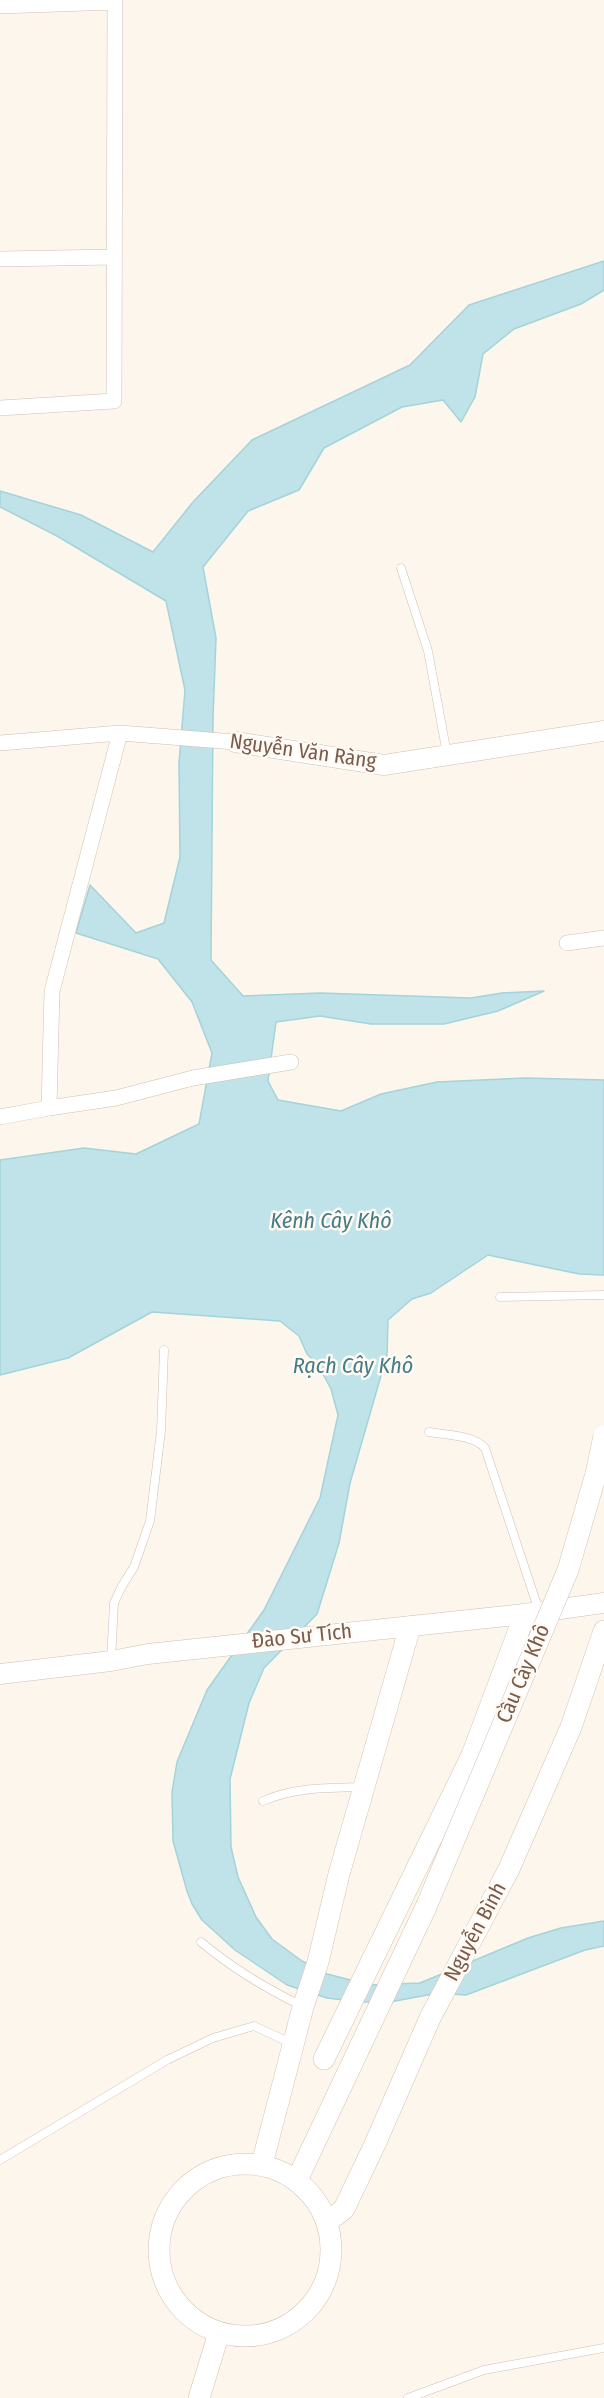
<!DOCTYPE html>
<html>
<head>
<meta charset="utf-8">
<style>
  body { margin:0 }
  canvas { display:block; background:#fdf6ec }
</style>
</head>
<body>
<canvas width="604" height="2398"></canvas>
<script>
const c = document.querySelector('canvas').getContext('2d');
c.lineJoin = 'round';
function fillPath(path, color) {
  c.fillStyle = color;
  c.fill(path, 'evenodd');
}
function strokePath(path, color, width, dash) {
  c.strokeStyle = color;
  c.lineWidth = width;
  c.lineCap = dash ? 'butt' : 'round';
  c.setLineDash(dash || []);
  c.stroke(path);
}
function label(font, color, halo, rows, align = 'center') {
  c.font = font + ' "Fira Sans Condensed",sans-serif';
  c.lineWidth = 5;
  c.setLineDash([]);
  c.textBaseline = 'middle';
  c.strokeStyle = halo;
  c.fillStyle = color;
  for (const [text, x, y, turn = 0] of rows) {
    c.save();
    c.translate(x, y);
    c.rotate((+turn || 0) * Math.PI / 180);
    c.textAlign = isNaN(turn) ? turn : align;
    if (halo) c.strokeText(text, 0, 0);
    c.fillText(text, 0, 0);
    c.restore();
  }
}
const water = new Path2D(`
  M604 261V290L581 304 514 329 483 354 475 397 461 422 443 400 402 407 324 448 299 490 248 511 203 567 216 638 213 718 211 960 243 996 320 993 471 998 502 993 544 991 498 1011 444 1024H371L320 1016 276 1022 268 1081 278 1100 341 1111 381 1094 437 1082 525 1078 604 1080V1275L579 1274 488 1255 431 1293 412 1299 388 1320 387 1355 350 1483 339 1543 317 1614 264 1668 249 1703 230 1779 231 1847 238 1877 256 1917 272 1939 302 1961 327 1974 370 1985 420 1983 528 1938 561 1928 604 1921V1946L585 1950 466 1995 438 1993 390 2002H360L327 1998 287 1985 235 1950 202 1920 192 1904 187 1891 173 1841 172 1792 177 1762 207 1690 264 1610 320 1498 338 1415 331 1389 318 1365 307 1354 299 1336 280 1321 152 1312 68 1358 0 1375V1160L84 1148 136 1154 199 1124 212 1053 192 1002 158 959 76 933 90 885 136 933 164 923 180 857 179 763 185 690 166 601 57 536 0 507V491L81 515 153 552 193 502 252 440 410 365 469 305Z`);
fillPath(water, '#bfe3e8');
strokePath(water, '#a5d3da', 1.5);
const service = new Path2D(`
  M401 568 428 651 447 754
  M500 1297 604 1295
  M429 1432C447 1435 473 1435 485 1448L539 1611
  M111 1660 114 1603 122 1586 134 1567 150 1521 161 1431 164 1350
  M263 1801C295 1787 328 1788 363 1787
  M201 1942C232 1968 265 1988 302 2006
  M0 2160 167 2060 213 2038 254 2026 293 2044
  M408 2398 484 2370 604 2348`);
const minor = new Path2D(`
  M0 6 115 2
  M0 259 114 257
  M0 408 114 401 115 0
  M0 743 120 733 235 742
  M567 943 604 938
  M49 1108 52 991 120 733
  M0 1117 49 1108 116 1098 193 1078 291 1062`);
const tertiary = new Path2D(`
  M235 742 384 765 604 731
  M0 1674 111 1661 148 1654 525 1614 604 1603`);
const secondary = new Path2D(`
  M324 2059 472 1755 525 1614
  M159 2250a86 86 0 1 1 172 0a86 86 0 1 1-172 0Z
  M262 2164 303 2007 318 1962 339 1874 410 1627
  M297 2180 426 1907
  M327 2222 344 2209 375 2144 430 2018 509 1869 571 1727 604 1631
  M199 2398 219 2333`);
strokePath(service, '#d1beb0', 9);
strokePath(minor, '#d1beb0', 16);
strokePath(tertiary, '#d1beb0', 21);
strokePath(secondary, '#d6c0b0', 22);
strokePath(service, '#fff', 8);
strokePath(minor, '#fff', 15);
strokePath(tertiary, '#fff', 20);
strokePath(secondary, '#fff', 21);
const secondaryBridge = new Path2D(`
  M426 1907 568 1570 596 1474 604 1436`);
strokePath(secondaryBridge, '#d6c0b0', 22, []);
strokePath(secondaryBridge, '#fff', 21);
label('21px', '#7a5c4d', '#fffaf3', [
  ["Nguyễn Văn Ràng",303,752,8],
  ["Đào Sư Tích",302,1637,-6],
  ["Cầu Cây Khô",524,1674,-67],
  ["Nguyễn Bình",476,1932,-62]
]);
label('italic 22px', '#437c86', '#fffaf3', [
  ["Kênh Cây Khô",331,1222],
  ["Rạch Cây Khô",353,1367]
]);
</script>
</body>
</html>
